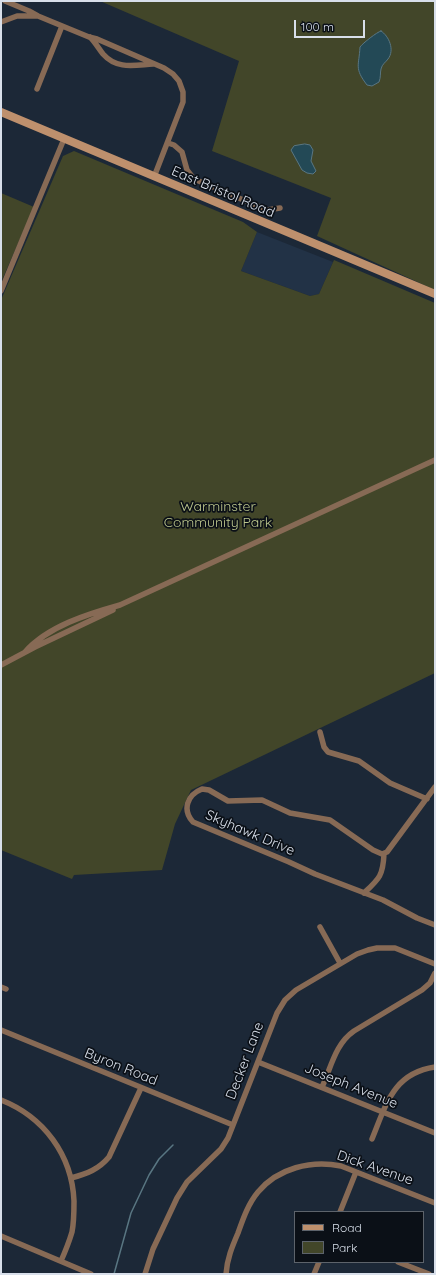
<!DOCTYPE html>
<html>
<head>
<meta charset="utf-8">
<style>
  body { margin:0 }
  #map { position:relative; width:436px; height:1275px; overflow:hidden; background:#1c2837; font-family:Quicksand,sans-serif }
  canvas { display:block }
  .frame { position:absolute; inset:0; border:2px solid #d8dfea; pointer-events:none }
  .legend { position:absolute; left:294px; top:1211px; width:130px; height:52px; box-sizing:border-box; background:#0b1017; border:1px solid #5d636b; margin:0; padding:5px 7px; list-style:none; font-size:12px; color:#d8dfea }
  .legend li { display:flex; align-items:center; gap:8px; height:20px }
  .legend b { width:20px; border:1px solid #5d636b }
  .scale { position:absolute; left:294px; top:20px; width:71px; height:18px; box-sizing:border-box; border:2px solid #d8dfea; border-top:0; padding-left:5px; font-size:12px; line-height:14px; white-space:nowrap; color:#d8dfea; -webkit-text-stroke:3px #0b1017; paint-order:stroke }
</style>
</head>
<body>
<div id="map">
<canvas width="436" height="1275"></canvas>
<div class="frame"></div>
<ul class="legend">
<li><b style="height:5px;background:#be906d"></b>Road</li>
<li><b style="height:11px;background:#424629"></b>Park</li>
</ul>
<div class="scale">100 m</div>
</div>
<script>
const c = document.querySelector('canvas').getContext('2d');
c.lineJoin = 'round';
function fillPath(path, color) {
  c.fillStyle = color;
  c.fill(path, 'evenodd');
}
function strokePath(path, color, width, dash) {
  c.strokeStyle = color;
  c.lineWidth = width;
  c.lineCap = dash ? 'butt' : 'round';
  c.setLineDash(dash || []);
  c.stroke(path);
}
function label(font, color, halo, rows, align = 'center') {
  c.font = font + ' Quicksand,sans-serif';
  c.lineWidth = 3.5;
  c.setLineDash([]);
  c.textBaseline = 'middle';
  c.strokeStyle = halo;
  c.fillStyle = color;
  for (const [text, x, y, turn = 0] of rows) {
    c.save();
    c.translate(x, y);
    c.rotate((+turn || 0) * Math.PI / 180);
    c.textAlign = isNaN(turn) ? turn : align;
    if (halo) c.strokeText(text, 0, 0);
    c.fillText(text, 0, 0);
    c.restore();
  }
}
fillPath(new Path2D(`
  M257 232 333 262 319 294 310 296 241 271Z`), '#223246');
fillPath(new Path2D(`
  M100 1H435V290L317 236 331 198 212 151 239 61Z
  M74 151 243 222 257 232 241 271 310 296 319 294 334 260 435 303V673L191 790 175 824 162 870 74 875 72 879 1 850V300L63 156Z
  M1 193 34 207 2 280H1Z`), '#424629');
const water = new Path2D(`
  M381 31C389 36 395 50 388 59 386 62 382 64 381 69 380 73 381 77 379 82L372 86 367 85C354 68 359 66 360 47 363 43 377 32 381 31Z
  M305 144 310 145 313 150 311 161 316 171 313 174 307 173 302 170 291 150 294 146Z`);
fillPath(water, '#234956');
strokePath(water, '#597682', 1);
strokePath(new Path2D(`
  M114 1274 131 1213 149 1175 159 1159 173 1145`), '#597682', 1.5);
strokePath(new Path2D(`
  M5 1 29 11 38 16 89 37 97 39 164 68 173 74 179 81 183 92V102L154 177
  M1 22 17 16H36
  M90 37C95 42 99 49 103 54 117 70 135 65 153 64
  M37 89 62 26
  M168 143 174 145 182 152 187 170 194 179 267 210 280 208
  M1 291 64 139
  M25 652C48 626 88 614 120 605L435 460
  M1 665 35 647 113 610
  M320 732 324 747 328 752 359 761 390 783 427 799
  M435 787 387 852 382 854 373 850 330 820 290 813 262 800 228 801 209 790 202 789C187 795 182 810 193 822L289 862 315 874 383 900 417 918 435 925
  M364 893C379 879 383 876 384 854
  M320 927 340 963
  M1 987 6 989
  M1 1030 233 1125
  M258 1062 435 1133
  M322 1087C331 1068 335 1044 354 1031L422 990 430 983 435 973
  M1 1100C44 1117 72 1155 74 1201 74 1212 74 1222 72 1232 69 1242 65 1252 61 1261
  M372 1139C386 1105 393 1073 435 1067
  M71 1178C87 1174 99 1169 109 1157L141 1088
  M340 1212 356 1172
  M1 1236 91 1274
  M398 1262 429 1274
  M145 1274 153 1249 177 1198 187 1182 221 1149 228 1138 277 1013 285 1000 296 990 357 954 368 950 377 948H395L435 964
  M226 1274C227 1259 232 1247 238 1233 243 1219 248 1204 258 1192 278 1168 311 1160 341 1166L435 1203
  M314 1274 319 1262`), '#876a55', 5.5);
strokePath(new Path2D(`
  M1 112 435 294`), '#be906d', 8);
label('14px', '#d8dfea', '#0b1017', [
  ["East Bristol Road",223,192,23],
  ["Skyhawk Drive",250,833,23],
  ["Decker Lane",245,1061,-69],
  ["Byron Road",121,1067,22],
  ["Joseph Avenue",351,1086,22],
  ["Dick Avenue",375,1168,19]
]);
label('14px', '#bdc78d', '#0b1017', [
  ["Warminster",218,507],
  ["Community Park",218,523]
]);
</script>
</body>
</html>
